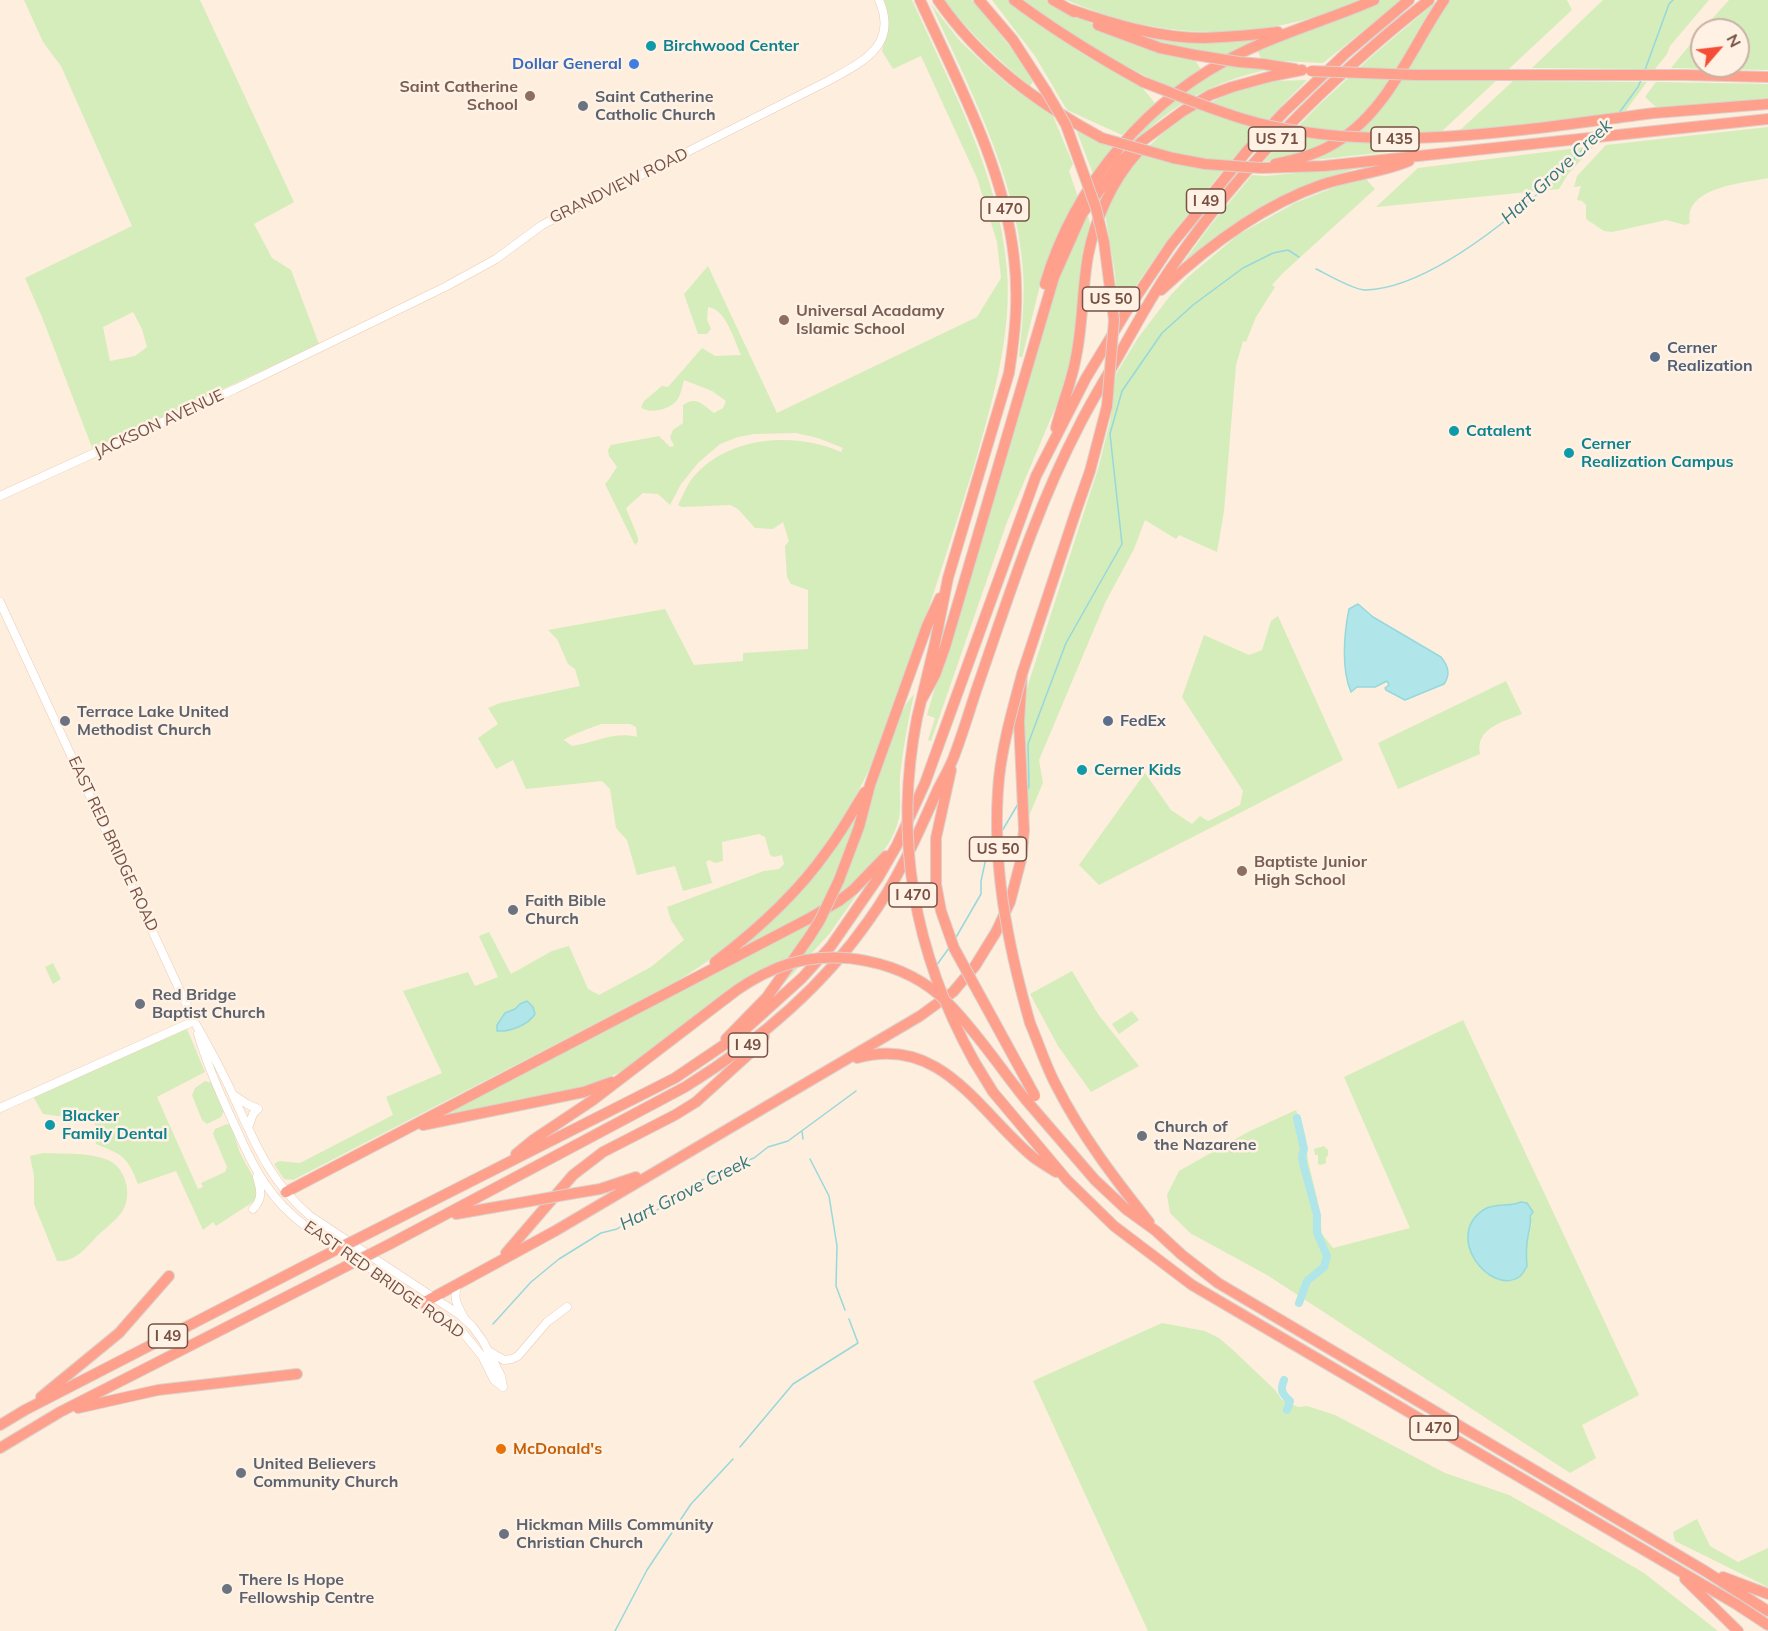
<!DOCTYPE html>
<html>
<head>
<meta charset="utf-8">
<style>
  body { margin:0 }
  #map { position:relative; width:1768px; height:1631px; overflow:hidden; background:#feeedd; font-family:Mulish,sans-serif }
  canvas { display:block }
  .north { position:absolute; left:1690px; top:18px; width:60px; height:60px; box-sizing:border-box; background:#fff2e5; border:2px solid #c8b2a5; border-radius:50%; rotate:62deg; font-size:16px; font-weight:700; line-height:24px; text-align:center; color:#765144 }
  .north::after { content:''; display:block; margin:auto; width:21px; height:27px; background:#f54d35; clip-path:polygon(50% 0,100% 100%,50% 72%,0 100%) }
</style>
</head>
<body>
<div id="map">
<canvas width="1768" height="1631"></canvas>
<div class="north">N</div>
</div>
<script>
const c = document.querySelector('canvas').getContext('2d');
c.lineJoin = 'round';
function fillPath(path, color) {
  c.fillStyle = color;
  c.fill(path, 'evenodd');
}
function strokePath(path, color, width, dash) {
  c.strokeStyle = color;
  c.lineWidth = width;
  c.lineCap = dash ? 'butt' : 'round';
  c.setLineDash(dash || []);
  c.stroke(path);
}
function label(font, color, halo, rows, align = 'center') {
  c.font = font + ' Mulish,sans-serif';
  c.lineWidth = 5;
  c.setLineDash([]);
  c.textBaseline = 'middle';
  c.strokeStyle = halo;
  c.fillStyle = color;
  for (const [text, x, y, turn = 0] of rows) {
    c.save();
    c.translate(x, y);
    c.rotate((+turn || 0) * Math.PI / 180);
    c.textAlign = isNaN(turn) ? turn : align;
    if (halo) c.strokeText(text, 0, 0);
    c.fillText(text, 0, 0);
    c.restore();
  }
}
fillPath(new Path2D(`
  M24 0H200L294 202 254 224 272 258 291 270 319 344 93 450 42 317 25 278 132 226 61 66 43 42ZM133 312 142 329 147 347 135 356 110 361 103 327Z
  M884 0H912C951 87 999 173 1007 270 1012 337 992 402 974 466 958 517 942 568 925 619 900 690 879 764 837 828 796 892 739 944 674 983L293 1180 284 1179 274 1164 279 1161 300 1163 393 1115 386 1097 442 1073 403 991 468 972 475 986 498 977 479 936 489 932 511 974 552 951 569 946 588 989 599 995 651 967 684 940 671 920 667 907 764 871 779 869 784 864 782 855 774 857 770 855 765 837 759 834 722 842 723 861 715 863 709 860 706 862 712 883 683 891 675 866 637 875 627 840 616 828 610 789 602 781 526 789 513 760 496 769 478 738 498 724 488 708 500 703 580 686 575 669 568 664 557 639 548 630 665 609 694 665 743 661V653L808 649V590L791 584 787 577 785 546 789 541 783 522 773 529 755 528 738 509 730 505 682 507 678 505C684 494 688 481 697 473 732 436 796 432 841 452L843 448 818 438 796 433 754 434 738 437 720 444 698 463 681 484 670 505 658 494 643 493 626 508 638 538V542L635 545 605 484C611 478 613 472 617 467L609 456 608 450 611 445 659 436 670 447 674 446 670 437 673 430 683 423V405C696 396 702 404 714 413L723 408 726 401 712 391 684 380C682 386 681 395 677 400 671 409 649 415 641 407L644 401 662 386 668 387 702 348 715 356 741 355C734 340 726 309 708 307L707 320 711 329 707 334H698L684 294 708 266 777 413 977 317 1001 278 997 242 977 178 921 56 893 69 882 51C887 32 890 19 884 0ZM601 724H630L636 727 637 737C615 731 594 743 572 746L564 740C568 736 593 727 601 724Z
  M944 0H972L1016 54 1033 82 1030 86C998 60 970 33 944 0Z
  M992 0H1010L1057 36 1086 56 1139 84 1155 103 1122 135 1067 110 1035 56Z
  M1024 0H1046L1084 20 1119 36 1194 58 1201 70 1173 89C1120 65 1070 36 1024 0Z
  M1067 0H1361C1338 9 1315 18 1291 23 1216 41 1137 31 1067 0Z
  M1381 0H1402L1323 63 1262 60 1256 48Z
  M1438 0C1412 45 1378 118 1330 142 1309 153 1286 158 1263 162L1319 105 1371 57Z
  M1449 0H1567L1572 10 1439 134H1429L1415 149 1304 161 1347 139Z
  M1603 0H1709L1670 46 1667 54 1655 69 1532 68Z
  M1729 0H1768V70L1671 68 1702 30V66H1738V30H1702Z
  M931 4 959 40 984 64 1010 86 1053 116 1073 164 1069 171 1078 197 1040 285 1022 358 1019 356C1022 328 1025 299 1023 270 1016 175 970 90 931 4Z
  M1139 32 1268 36 1223 56 1166 44 1138 35Z
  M1226 63 1276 68C1232 76 1192 93 1158 121 1142 134 1129 152 1112 161L1145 123Z
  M1307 80C1235 151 1173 228 1118 313L1115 273 1105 214 1126 175 1147 148 1163 133 1191 112 1230 93 1275 81Z
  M1513 81 1647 82 1624 113 1458 132Z
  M1656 82 1768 84V98L1658 109 1645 97Z
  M1768 127V178C1744 183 1683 187 1690 223L1685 225 1666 220 1612 232 1604 231 1586 219V205L1582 201 1577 200 1581 186 1574 187 1577 176 1606 145Z
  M1076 129 1113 146 1093 174Z
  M1594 146 1568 174 1559 189 1376 207 1418 168Z
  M1365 166C1290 187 1238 214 1180 267L1210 226 1252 175 1266 176Z
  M1366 179 1375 189 1283 273 1272 285 1275 287 1256 317 1246 342 1243 341 1236 365 1224 511 1217 552 1179 535 1176 539 1145 520 1134 549 1105 603 1039 760 1043 783 1028 818 1023 725 1027 688 1098 469 1110 422 1116 374 1138 338 1170 296 1188 277 1238 235 1295 203 1340 185Z
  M1087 212 1091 228 1073 350 1059 399 1007 522 931 741 928 740 935 718 927 715 940 670 1057 279Z
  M1278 616 1343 760 1099 885 1079 865 1145 773 1171 810 1192 824 1200 816 1208 821 1240 805 1243 791 1182 697 1204 635 1249 655 1262 650 1271 621Z
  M1506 681 1522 714C1503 722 1475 728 1480 754L1398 789 1378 743Z
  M914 694C908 721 903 748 900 776 899 789 902 810 898 822 889 854 858 880 834 900L901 714 907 703Z
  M863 799 840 868 822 908 722 960 786 905Z
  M867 880 830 933 776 992 829 910Z
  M816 919 790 959 626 1069C568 1099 501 1101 438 1116Z
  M53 963 61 979 53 984 45 967Z
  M1072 971 1098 1014 1139 1066 1091 1092 1058 1046 1030 994Z
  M1132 1011 1139 1020 1119 1034 1112 1024Z
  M1463 1020 1639 1395 1582 1425 1596 1458 1570 1473 1267 1275 1190 1233 1170 1213 1167 1195 1179 1171 1248 1132 1296 1110 1305 1134 1308 1161 1317 1198 1322 1234 1333 1248 1410 1228 1344 1077ZM1515 1205 1532 1224C1525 1237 1525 1252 1527 1266L1487 1208Z
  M187 1029 205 1072 157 1097 198 1189 203 1187 201 1183 225 1172 227 1167 213 1134 215 1129 227 1124 231 1125 240 1153 258 1186 256 1200 216 1226 213 1222 203 1230 176 1171 138 1184C127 1156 123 1155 96 1144L95 1121 43 1114 33 1096Z
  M205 1081 212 1083 224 1111 221 1117 207 1124 202 1120 192 1095 195 1088Z
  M1324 1146 1328 1150V1155L1326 1158V1163L1321 1165 1318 1164V1155H1315L1314 1149Z
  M43 1153C63 1154 89 1152 108 1160 126 1168 133 1195 122 1212 115 1221 106 1228 98 1235 86 1248 76 1262 57 1261L34 1204V1176L30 1156Z
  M1162 1323 1205 1331 1219 1338 1233 1350 1275 1390 1282 1400 1298 1407 1307 1406 1335 1415 1445 1473 1509 1495 1550 1518 1644 1573 1718 1631H1148L1033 1381Z
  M1697 1519 1710 1546 1738 1562 1768 1548V1587L1675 1541 1673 1532Z`), '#d4edbb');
const water = new Path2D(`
  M1358 604 1373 617 1441 657C1448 666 1451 674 1444 684L1405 700 1386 690 1385 688 1389 685 1387 681 1375 687H1357L1351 692C1341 669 1344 634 1349 609Z
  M527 1001 533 1007 535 1014C528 1025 510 1032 497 1031V1025L505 1013 515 1009 520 1004Z
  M1521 1202 1527 1203 1533 1212 1530 1216C1532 1224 1529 1228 1528 1236 1526 1247 1526 1256 1527 1266 1525 1270 1522 1275 1519 1277 1490 1296 1442 1235 1485 1209 1495 1203 1510 1207 1521 1202Z`);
fillPath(water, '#b0e6e9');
strokePath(water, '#96d8dc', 1.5);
strokePath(new Path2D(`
  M1645 70 1669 4 1673 0
  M1619 113 1638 87 1641 80
  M1600 132 1607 125
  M1316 269C1327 274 1355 291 1366 290 1430 288 1514 216 1560 174 1570 165 1578 153 1588 144
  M1027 790 1029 787 1028 744 1066 643 1122 544 1110 434 1122 391 1162 333 1193 305 1243 268 1273 253 1288 250 1299 257
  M1002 831 1018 804
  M955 939 981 894V881L986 858 992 848
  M936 966 949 948
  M802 1131 803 1139
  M810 1159 829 1196 837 1246 836 1286 845 1310
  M493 1324 531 1282 559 1259 601 1233 617 1229 637 1215 655 1212 669 1199 690 1191 702 1180 717 1175 729 1167 754 1158 768 1147 788 1141 856 1091
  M740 1447 793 1384 858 1343 849 1319
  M615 1631 647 1570 691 1504 733 1459`), '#96d8dc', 1.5);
strokePath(new Path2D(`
  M1297 1118 1304 1149 1302 1157 1304 1167 1317 1215V1233L1327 1256 1324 1267 1307 1281 1299 1303
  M1284 1380C1280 1390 1282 1394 1290 1401L1287 1410`), '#b0e6e9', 8);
const secondary = new Path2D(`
  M0 496 235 389 445 287 496 259 542 225 828 81C862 62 899 46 879 0
  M0 602 194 1021C207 1044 220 1067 231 1091 254 1140 268 1180 310 1216L460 1315 472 1326 483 1341 501 1376 503 1387
  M198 1034C207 1065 220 1094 234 1124 244 1145 252 1166 266 1185 277 1202 292 1216 308 1228L423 1303 460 1329 482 1356 494 1380 503 1387
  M235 1096 247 1104 258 1109 253 1114 248 1128
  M0 1108 194 1021
  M253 1209C263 1199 261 1190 257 1177
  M458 1283C453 1296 456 1304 463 1316
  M490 1352 504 1360 512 1359 518 1356 547 1322 567 1307`);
const highway = new Path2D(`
  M938 0C980 61 1037 103 1102 138
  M979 0 1013 40 1046 91
  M1014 0C1055 31 1098 57 1143 82
  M1053 0 1074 12
  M1069 9C1112 24 1159 38 1204 38 1229 37 1254 35 1278 32
  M1098 25 1160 48 1195 55
  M1263 64 1295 69
  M1684 75 1768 77
  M1655 113 1768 104
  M1275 164C1293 160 1311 156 1328 147 1386 117 1409 51 1444 0
  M1261 168 1324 166 1768 119
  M1045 284C1074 185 1149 96 1243 52 1286 31 1331 19 1374 0
  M1161 290C1207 247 1261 206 1321 185 1350 175 1381 173 1409 161
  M1056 428C1062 404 1072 381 1076 357 1083 324 1082 289 1088 256 1095 219 1112 181 1137 153
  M921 701 935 675 945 647 1054 277 1082 214 1121 161 1141 142 1183 111 1210 95 1232 87 1272 76 1302 70
  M917 718 935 643 948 578 1009 373C1015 335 1019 297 1014 258 1004 167 958 83 920 0
  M839 880 859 827 870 785 927 626 940 598
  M936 884V838L951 770
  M715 962C757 930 797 894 827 851 841 833 852 812 865 792
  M1030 1023C1039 1044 1046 1067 1057 1087 1082 1136 1115 1179 1149 1222
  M726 1039 767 997 810 936
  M857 1058C941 1034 979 1112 1033 1157 1040 1162 1048 1167 1056 1172
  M974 1061 993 1092 1067 1180 1114 1226 1192 1285 1736 1604 1768 1625
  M1026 1100 1095 1180 1127 1210 1156 1231 1182 1255 1218 1283 1705 1571 1768 1611
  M423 1125 584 1092 612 1082
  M516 1154 533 1140 593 1100 725 999
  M286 1192 808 919 839 901 853 890 886 856
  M576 1193 600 1189 636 1177
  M456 1214 519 1203
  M375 1230 675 1078 740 1034 802 978 831 946 878 878 897 845 925 783 1036 476 1086 378 1126 312 1171 245 1247 151 1285 111 1345 54 1409 0
  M390 1244 685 1087C756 1043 821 989 869 920 898 880 918 834 938 789 943 779 949 769 953 759 962 736 969 712 977 688 1008 599 1036 508 1080 424 1093 398 1109 373 1123 348 1140 318 1156 288 1176 261 1245 162 1334 75 1429 0
  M506 1253 573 1175 603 1152 675 1115 696 1102 760 1044 764 1036
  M423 1303 555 1231 920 1016 953 992 975 966 996 932 1010 902 1021 860 1024 830 1019 722 1022 674 1075 514
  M41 1397 119 1333 169 1276
  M78 1408 158 1390 297 1374
  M0 1425 25 1410 312 1262
  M0 1448 60 1412 331 1274
  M1723 1577 1768 1594
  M1685 1579 1738 1631`);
strokePath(secondary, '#ebcbb8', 9);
strokePath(highway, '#dbd2ce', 12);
strokePath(secondary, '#fff', 8);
strokePath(highway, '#ffa08d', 10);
const highwayBridge = new Path2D(`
  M1195 55 1239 62 1263 64
  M1311 71 1416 75H1684
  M1143 82C1181 96 1218 113 1258 123 1389 155 1524 129 1655 113
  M1046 91 1066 125 1096 208 1104 242 1114 320 1107 406 1090 471 1075 514
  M1102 138 1173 158 1205 164 1261 168
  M1022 674C1013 708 1003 742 999 778 991 861 1007 943 1030 1023
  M917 718C893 840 914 953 974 1061
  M936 884 941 911 954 948 1035 1096
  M810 936 820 920 839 880
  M725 999C741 986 758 976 777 968 833 946 905 960 948 1003 977 1032 1000 1068 1026 1100
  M519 1203 576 1193
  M312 1262 375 1230
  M331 1274 390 1244`);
strokePath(highwayBridge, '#dbd2ce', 12, []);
strokePath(highwayBridge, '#ffa08d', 10);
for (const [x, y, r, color] of [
  [651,46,6,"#0f9aa8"],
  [634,64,6,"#3f7fe0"],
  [530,96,6,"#8d6e63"],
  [583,106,6,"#6b7280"],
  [784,320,6,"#8d6e63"],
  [1655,357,6,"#5c6f8a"],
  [1454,431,6,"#0f9aa8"],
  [1569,453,6,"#0f9aa8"],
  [65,721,6,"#6b7280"],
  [1108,721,6,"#5c6f8a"],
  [1082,770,6,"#0f9aa8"],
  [1242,871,6,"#8d6e63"],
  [513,910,6,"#6b7280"],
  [140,1004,6,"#6b7280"],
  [50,1125,6,"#0f9aa8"],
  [1142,1136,6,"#6b7280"],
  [501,1449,6,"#e8710a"],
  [241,1473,6,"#6b7280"],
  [504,1534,6,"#6b7280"],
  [227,1589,6,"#6b7280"]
]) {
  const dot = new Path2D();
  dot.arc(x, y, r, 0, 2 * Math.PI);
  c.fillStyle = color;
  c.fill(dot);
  strokePath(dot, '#fff2e5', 2);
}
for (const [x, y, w] of [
  [1277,139,57],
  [1395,139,48],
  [1206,201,39],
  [1005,209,48],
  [1111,299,57],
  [998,849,57],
  [913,895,48],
  [748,1045,39],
  [168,1336,39],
  [1434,1428,48]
]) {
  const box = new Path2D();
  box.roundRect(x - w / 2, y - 12, w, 24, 4.5);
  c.fillStyle = '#fff2e5';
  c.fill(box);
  strokePath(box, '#765144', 1.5);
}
label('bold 15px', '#765144', null, [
  ["US 71",1277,139],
  ["I 435",1395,139],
  ["I 49",1206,201],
  ["I 470",1005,209],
  ["US 50",1111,299],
  ["US 50",998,849],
  ["I 470",913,895],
  ["I 49",748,1045],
  ["I 49",168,1336],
  ["I 470",1434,1428]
]);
label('bold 16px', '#0d838f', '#fff2e5', [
  ["Birchwood Center",663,46],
  ["Catalent",1466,431],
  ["Cerner",1581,444],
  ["Realization Campus",1581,462],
  ["Cerner Kids",1094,770],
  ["Blacker",62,1116],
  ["Family Dental",62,1134]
], 'left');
label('bold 16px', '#366cbe', '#fff2e5', [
  ["Dollar General",622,64]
], 'right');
label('bold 16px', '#785e54', '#fff2e5', [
  ["Saint Catherine",518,87,"right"],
  ["School",518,105,"right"],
  ["Universal Acadamy",796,311],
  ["Islamic School",796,329],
  ["Baptiste Junior",1254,862],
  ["High School",1254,880]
], 'left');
label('bold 16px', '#5b616d', '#fff2e5', [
  ["Saint Catherine",595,97],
  ["Catholic Church",595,115],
  ["Terrace Lake United",77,712],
  ["Methodist Church",77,730],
  ["Faith Bible",525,901],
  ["Church",525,919],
  ["Red Bridge",152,995],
  ["Baptist Church",152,1013],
  ["Church of",1154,1127],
  ["the Nazarene",1154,1145],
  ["United Believers",253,1464],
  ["Community Church",253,1482],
  ["Hickman Mills Community",516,1525],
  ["Christian Church",516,1543],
  ["There Is Hope",239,1580],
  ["Fellowship Centre",239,1598]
], 'left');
label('16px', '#765144', '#fff2e5', [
  ["GRANDVIEW ROAD",619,186,-26],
  ["JACKSON AVENUE",159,424,-25],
  ["EAST RED BRIDGE ROAD",113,844,65],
  ["EAST RED BRIDGE ROAD",384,1280,35]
]);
label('bold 16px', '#4e5e75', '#fff2e5', [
  ["Cerner",1667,348],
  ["Realization",1667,366],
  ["FedEx",1120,721]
], 'left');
label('bold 16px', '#c56008', '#fff2e5', [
  ["McDonald's",513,1449]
], 'left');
label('italic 18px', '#36787e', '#fff2e5', [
  ["Hart Grove Creek",1557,172,-43],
  ["Hart Grove Creek",685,1193,-27]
]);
</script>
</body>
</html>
